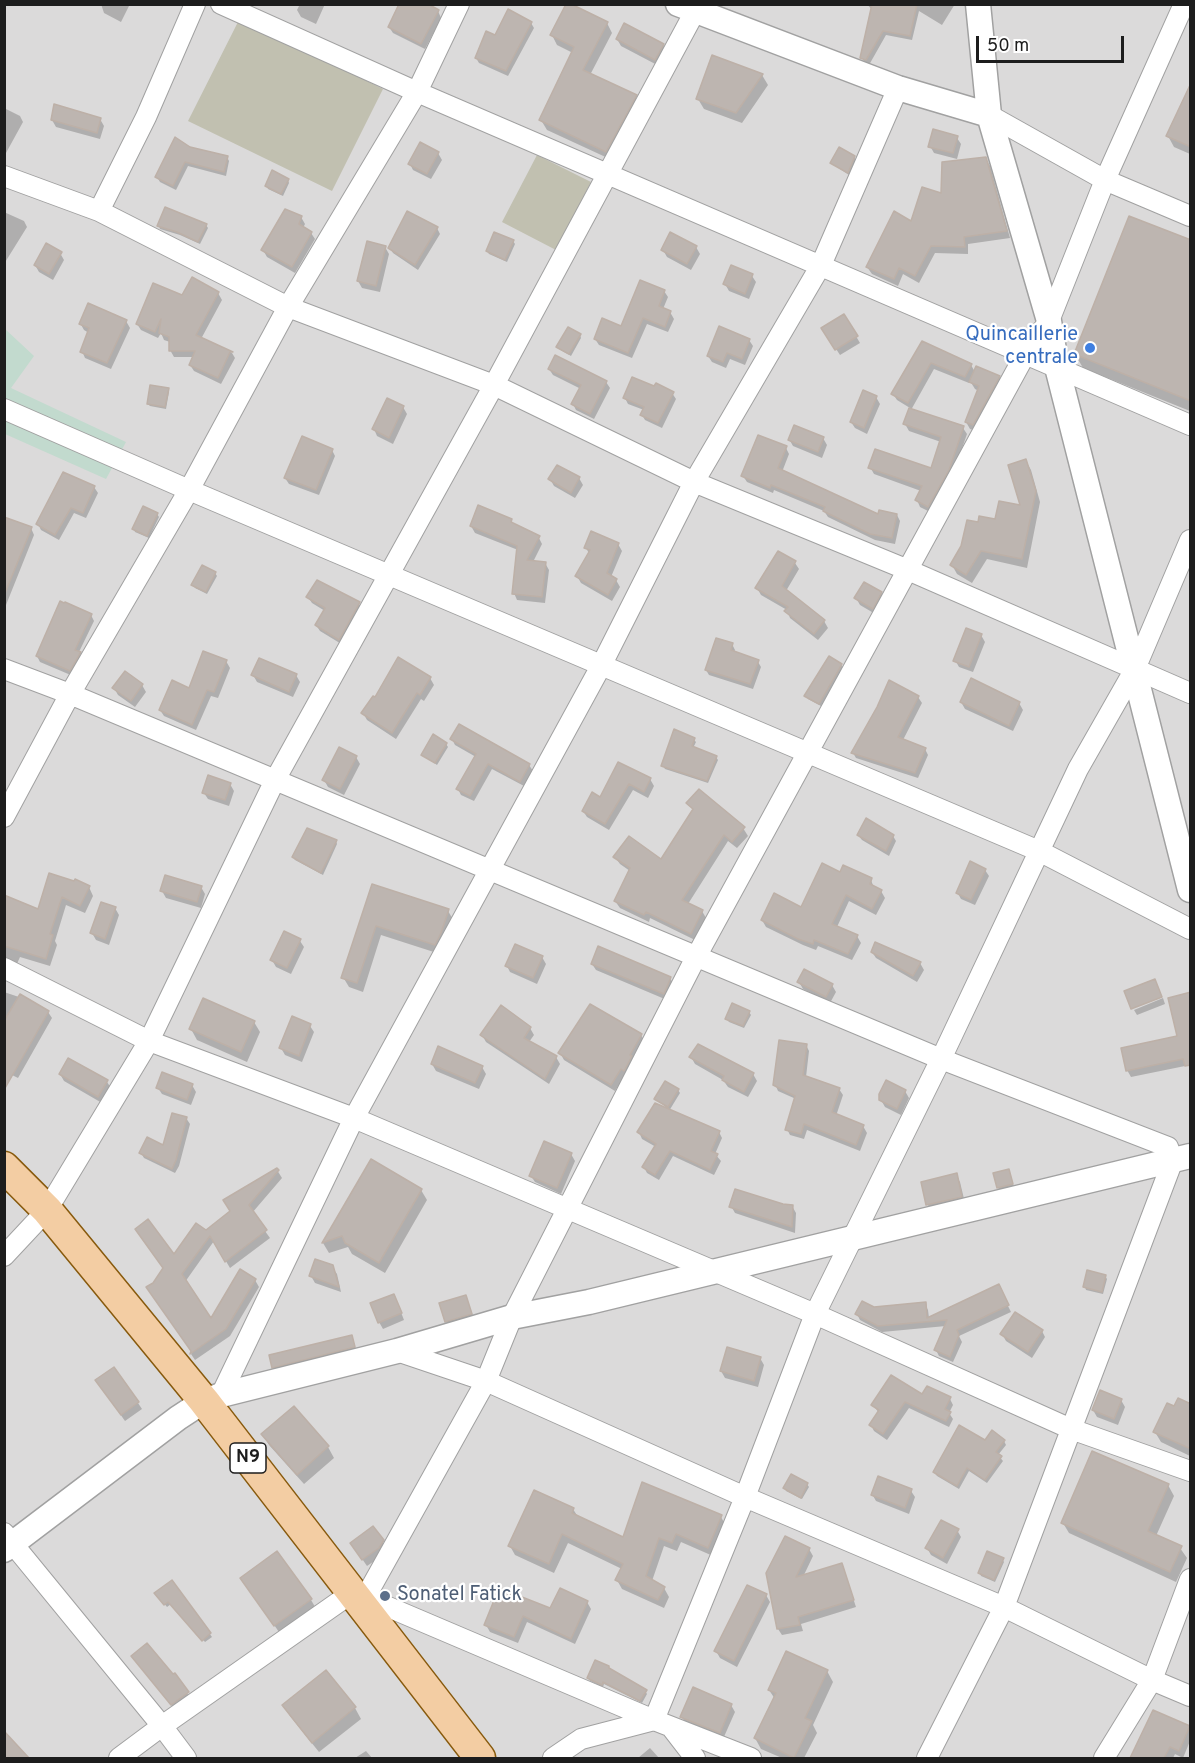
<!DOCTYPE html>
<html>
<head>
<meta charset="utf-8">
<style>
  body { margin:0 }
  #map { position:relative; width:1195px; height:1763px; overflow:hidden; background:#ede9e3; font-family:Overpass,sans-serif }
  canvas { display:block }
  .frame { position:absolute; inset:0; border:6px solid #1d1d1d; pointer-events:none }
  .scale { position:absolute; left:976px; top:36px; width:148px; height:27px; box-sizing:border-box; border:3px solid #1d1d1d; border-top:0; padding-left:8px; font-size:18px; line-height:21px; white-space:nowrap; color:#1d1d1d; -webkit-text-stroke:4px #fff; paint-order:stroke }
</style>
</head>
<body>
<div id="map">
<canvas width="1195" height="1763"></canvas>
<div class="frame"></div>
<div class="scale">50 m</div>
</div>
<script>
const c = document.querySelector('canvas').getContext('2d');
c.lineJoin = 'round';
function fillPath(path, color) {
  c.fillStyle = color;
  c.fill(path, 'evenodd');
}
function strokePath(path, color, width, dash) {
  c.strokeStyle = color;
  c.lineWidth = width;
  c.lineCap = dash ? 'butt' : 'round';
  c.setLineDash(dash || []);
  c.stroke(path);
}
function label(font, color, halo, rows, align = 'center') {
  c.font = font + ' Overpass,sans-serif';
  c.lineWidth = 4.5;
  c.setLineDash([]);
  c.textBaseline = 'middle';
  c.strokeStyle = halo;
  c.fillStyle = color;
  for (const [text, x, y, turn = 0] of rows) {
    c.save();
    c.translate(x, y);
    c.rotate((+turn || 0) * Math.PI / 180);
    c.textAlign = isNaN(turn) ? turn : align;
    if (halo) c.strokeText(text, 0, 0);
    c.fillText(text, 0, 0);
    c.restore();
  }
}
fillPath(new Path2D(`
  M5 5H1190V1758H5Z`), '#dbdada');
fillPath(new Path2D(`
  M240 18 383 89 332 191 188 121Z
  M537 155 591 182 556 250 502 222Z`), '#c1c0b0');
fillPath(new Path2D(`
  M4 328 34 356 11 388 126 442 106 479 5 434Z`), '#c2dace');
fillPath(new Path2D(`
  M101 4H130L121 22 104 13Z
  M300 4H325L316 24 301 17 297 10Z
  M867 4H955L942 25 919 11 912 40 886 35 869 65 865 63 862 58 872 10Z
  M438 11 441 18 425 49 393 33 389 27Z
  M531 23 534 28 508 76 479 63 476 58 496 37Z
  M607 23 612 33 590 75 635 96 641 106 612 160 547 130 541 120 573 53 557 45 552 35Z
  M617 39 663 45 667 52 659 66 621 46Z
  M762 75 768 85 742 123 704 109 698 99Z
  M1190 89V154L1174 147 1168 136Z
  M4 108 20 116 23 122 6 153 4 152Z
  M100 119 104 126 100 139 56 127 52 120Z
  M957 138 961 144 957 159 934 153 930 146Z
  M189 148 227 157 229 161 226 176 188 166 176 190 160 182 157 177Z
  M438 153 442 160 431 179 413 170 410 164Z
  M854 157 856 160 849 175 831 163Z
  M986 159 990 166 1010 238 968 244V254L935 253 919 283 903 274 898 286 872 274 867 267 942 195Z
  M288 180 289 183 283 196 268 189 267 186Z
  M4 212 24 221 27 227 4 264Z
  M301 217 305 224 303 228 311 233 315 239 295 273 267 257 263 250Z
  M206 225 208 228 200 244 180 235 160 229 159 226Z
  M437 228 440 234 418 270 393 253 390 248Z
  M513 241 515 244 507 262 489 254 487 251Z
  M1190 242V411L1083 368 1075 354Z
  M385 247 389 254 380 292 362 288 358 281Z
  M696 247 700 254 691 270 667 257 663 250Z
  M60 253 64 260 53 280 39 272 35 265Z
  M752 276 756 282 749 299 729 291 725 284Z
  M664 291 668 297 663 309 670 312 674 319 668 332 647 324 632 358 599 345 595 339 622 328Z
  M218 293 222 300 201 339 232 353 235 358 221 384 194 371 190 365 194 357H174L170 350V342L164 340 161 333 158 338 141 330 137 324 182 297Z
  M844 316 860 343 840 355 823 329Z
  M126 321 130 328 111 369 85 358 82 351 89 333 84 330 80 323Z
  M580 335 581 338 571 356 559 349 557 347Z
  M749 340 753 346 745 365 730 359 726 368 712 362 708 356Z
  M922 343 971 365 975 372 999 377 1003 384 977 431 970 429 966 422 979 391 975 389 970 381 969 383 934 369 911 410 963 428 967 434 952 477 932 513 920 507 917 500 921 491 874 474 870 467 932 470 941 442 909 431 905 424 910 408 897 400 893 394Z
  M549 369 606 382 610 388 594 419 576 410 573 404 581 389 553 375Z
  M168 389 169 392 166 409 150 406 148 404Z
  M672 393 676 399 662 428 645 420 642 415 644 410 628 404 625 398Z
  M876 397 880 404 867 434 855 428 851 422Z
  M403 407 407 414 393 444 377 436 374 429Z
  M823 438 827 445 822 458 793 446 789 439Z
  M786 448 789 454 782 472 879 516 897 515 900 521 895 544 875 540 828 517 824 511 774 490 773 493 747 482 743 476Z
  M332 450 335 456 319 495 289 484 285 478Z
  M1026 461 1031 470 1040 502 1027 568 987 559 972 583 957 574 952 565 979 524 996 521 1022 507Z
  M579 478 583 485 575 498 554 486 550 479Z
  M94 487 98 493 86 518 74 513 59 540 41 530 38 524Z
  M157 514 159 517 149 538 135 532 134 529Z
  M511 520 514 525 539 538 542 544 533 562 545 563 549 570 545 603 517 600 514 593 518 550 475 533 471 526Z
  M4 528H31L34 535 4 610Z
  M618 544 622 551 611 577 616 580 620 587 612 601 581 583 577 576 590 555 586 548Z
  M795 563 799 569 786 591 824 621 828 628 818 640 790 618 787 610 761 595 757 588Z
  M215 573 217 576 207 594 195 588 193 585Z
  M881 593 885 600 877 615 860 605 856 598Z
  M308 597 359 604 362 609 343 645 320 631 316 625 325 611 312 603Z
  M91 615 94 621 79 652 83 659 73 676 40 662 37 656Z
  M981 635 985 642 973 672 959 667 955 660Z
  M732 644 735 650 734 653 758 662 761 667 753 689 709 675 706 670Z
  M226 661 230 668 218 698 211 696 196 730 164 716 160 710Z
  M841 665 843 668 821 706 808 699 806 696Z
  M125 673 142 685 146 692 135 707 118 695 114 688Z
  M253 675H296L300 682 293 697 257 682Z
  M430 678 434 685 424 701 421 699 396 739 367 720 363 713 375 699Z
  M918 697 922 703 903 740 925 749 928 755 918 778 856 758 853 753Z
  M961 702 1019 703 1023 710 1013 731 965 709Z
  M452 739 529 765 533 771 524 786 492 769 474 801 461 795 458 789 476 757 455 745Z
  M694 740 696 742 693 748 716 757 718 760 708 783 665 769 663 766Z
  M446 744 448 747 437 765 423 755Z
  M340 749 356 757 360 764 344 795 328 787 324 780Z
  M619 764 650 779 654 786 648 798 633 790 609 830 587 817 583 811 601 799Z
  M230 784 234 791 229 806 208 799 204 793Z
  M688 803 743 828 748 836 737 848 728 841 688 904 702 911 706 918 695 940 650 918 649 922 620 908 615 901 630 871 620 864 615 857 662 861 693 810Z
  M858 835 893 836 896 841 889 856 862 840Z
  M336 841 337 844 323 875 295 860 293 857Z
  M985 870 989 876 975 905 961 899 957 892Z
  M841 873 871 880 874 888 881 891 885 898 876 915 849 901 837 927 857 936 861 943 852 960 818 946 816 950 803 945 766 927 762 920 802 909Z
  M50 875 89 887 93 896 85 913 66 905 55 941 57 945 50 966 20 957 16 966 4 964V897L39 911Z
  M373 886 448 911 454 921 440 954 381 935 363 992 349 987 343 977Z
  M201 887 205 894 201 908 166 898 162 891Z
  M115 908 119 915 109 945 96 940 92 933Z
  M300 941 304 947 291 974 276 967 272 960Z
  M872 952 920 963 924 970 917 982 876 958Z
  M542 957 546 964 537 984 510 972 507 966Z
  M592 964 670 978 674 985 667 1000 596 970Z
  M799 982 832 985 836 992 830 1003 803 989Z
  M4 992 25 999 48 1012 52 1018 18 1078 4 1071Z
  M1163 998 1165 1004 1137 1015 1134 1010Z
  M749 1012 751 1015 744 1028 729 1022 727 1019Z
  M293 1018 310 1026 314 1032 302 1062 285 1055 281 1048Z
  M254 1022 260 1032 247 1062 197 1040 191 1029Z
  M530 1028 534 1035 529 1042 556 1057 560 1064 549 1084 486 1042 482 1035Z
  M641 1035 645 1042 628 1077 625 1075 615 1091 564 1060 560 1053Z
  M1179 1037 1190 1060 1184 1062 1185 1066 1131 1077 1127 1070Z
  M806 1045 809 1051 806 1077 839 1089 843 1095 836 1116 863 1126 867 1133 860 1151 807 1130 804 1139 790 1135 787 1129 796 1099 778 1091 775 1084Z
  M691 1057 753 1074 757 1081 748 1097 728 1087 723 1080 695 1064Z
  M432 1064 482 1067 486 1074 479 1089 436 1071Z
  M60 1074 107 1082 111 1088 102 1103 64 1081Z
  M192 1085 196 1092 191 1105 162 1094 158 1088Z
  M678 1090 680 1093 669 1111 719 1132 722 1138 715 1154 721 1161 714 1175 673 1156 659 1180 647 1173 644 1167 656 1147 642 1139 639 1132 666 1109 667 1108 656 1099Z
  M905 1091 909 1098 901 1115 885 1107 881 1100Z
  M186 1118 190 1124 179 1166 175 1173 144 1158 141 1153 164 1147Z
  M571 1154 575 1161 561 1194 535 1182 531 1176Z
  M371 1161 421 1190 427 1200 385 1273 352 1254 348 1247 329 1253 323 1243Z
  M277 1170 282 1178 252 1213 270 1238 230 1268 214 1241 185 1282 211 1320 255 1280 259 1287 230 1336 195 1360 191 1354 193 1352 154 1284 174 1256 206 1232Z
  M1010 1174 1014 1187 1000 1190 998 1188Z
  M956 1175 960 1182 965 1203 932 1212 928 1205 922 1183Z
  M731 1206H792L796 1213 795 1233 735 1213Z
  M332 1267 337 1274 341 1292 315 1283 311 1276Z
  M1105 1276 1107 1279 1103 1294 1086 1290 1085 1287Z
  M1001 1292 1011 1312 959 1336 962 1342 953 1362 939 1356 936 1350 946 1326 882 1332 860 1320 857 1314 873 1308 925 1304 928 1310 929 1318Z
  M466 1297 475 1321 450 1328 446 1321Z
  M397 1302 404 1320 383 1329 379 1322Z
  M1042 1331 1045 1337 1032 1358 1006 1341 1002 1334Z
  M351 1337 358 1354 277 1374 274 1367Z
  M760 1358 764 1365 758 1387 725 1378 721 1371Z
  M101 1387 138 1403 142 1409 125 1421Z
  M923 1396 950 1399 953 1405 949 1413 953 1419 949 1427 909 1408 887 1440 874 1431 871 1425 879 1413 873 1405Z
  M1121 1400 1125 1407 1118 1425 1097 1417 1093 1410Z
  M1190 1405V1456L1161 1442 1155 1432Z
  M294 1408 328 1447 334 1458 304 1484 269 1445 263 1435Z
  M1004 1441 1006 1445 998 1455 1003 1461 987 1483 969 1471 959 1489 937 1476 934 1472 985 1442Z
  M807 1484 809 1487 802 1499 786 1491 785 1488Z
  M1168 1485 1174 1496 1156 1536 1180 1548 1187 1558 1176 1582 1069 1533 1063 1523Z
  M911 1491 915 1497 909 1514 876 1501 872 1494Z
  M573 1509 578 1517 624 1539 721 1517 726 1526 713 1556 681 1542 677 1551 664 1546 652 1581 664 1588 669 1597 664 1608 622 1589 617 1580 622 1569 568 1543 554 1573 515 1555 510 1546Z
  M957 1530 961 1537 947 1564 931 1555 927 1548Z
  M382 1541 386 1548 383 1555 367 1566 356 1550Z
  M809 1549 813 1556 803 1577 842 1565 856 1607 801 1624 803 1631 782 1635 778 1629 767 1573Z
  M1002 1559 1004 1562 995 1582 981 1576 980 1573Z
  M242 1578 311 1600 317 1610 281 1635Z
  M172 1582 212 1637 205 1642 171 1604 167 1607 158 1596Z
  M500 1589 551 1610 587 1602 591 1609 575 1644 527 1622 518 1643 490 1632 486 1625Z
  M766 1595 770 1602 737 1667 720 1658 716 1651Z
  M137 1663 172 1676 174 1675 192 1700 176 1711Z
  M610 1670 645 1691 647 1694 642 1703 604 1684 603 1687 590 1681 588 1678Z
  M827 1671 833 1682 813 1725 817 1733 804 1758H782L761 1749 755 1738 775 1699 769 1690Z
  M325 1672 355 1708 361 1719 319 1752 290 1716 284 1706Z
  M731 1705 735 1712 723 1739 686 1724 682 1717Z
  M1189 1727 1190 1741 1183 1758 1175 1754 1173 1758H1132L1143 1738Z
  M650 1748 659 1758H638Z
  M366 1751 372 1758H355Z`), '#0003');
const building = new Path2D(`
  M399 4H428L439 10 421 44 388 27Z
  M566 4H571L608 22 583 70 637 95 606 152 539 120 574 47 550 35Z
  M872 4H917L910 36 883 31 866 60 860 58Z
  M508 9 532 22 506 71 475 58 486 31 495 35Z
  M624 23 664 44 655 60 616 39Z
  M712 55 763 74 736 113 696 99Z
  M1191 83V147L1166 136Z
  M54 104 101 118 97 133 51 120Z
  M933 129 958 136 953 153 928 147Z
  M175 137 190 147 228 156 224 172 185 162 173 186 155 177Z
  M420 142 439 152 427 174 408 164Z
  M839 147 855 156 848 173 830 163Z
  M986 157 1007 231 964 237 965 247 931 246 915 276 899 268 894 279 866 267 894 211 911 221 922 187 941 193 942 162Z
  M272 170 289 179 281 194 265 186Z
  M165 207 207 224 198 242 177 232 157 226Z
  M285 209 302 216 299 224 312 232 292 267 261 250Z
  M407 211 438 227 415 265 388 248Z
  M1129 216 1191 240V401L1074 354Z
  M494 232 514 240 505 260 486 251Z
  M670 232 697 246 687 264 661 250Z
  M367 241 386 246 376 286 357 281Z
  M46 243 62 252 49 274 34 265Z
  M731 265 753 274 745 294 723 284Z
  M192 277 219 292 196 335 233 352H230L218 378 189 365 195 351H169V337L159 333 161 319 155 332 136 324 153 283 182 295Z
  M640 280 665 290 659 306 671 311 665 327 643 318 628 353 594 339 602 318 621 326Z
  M88 303 127 320 107 363 80 352 89 328 79 324Z
  M844 314 858 336 835 350 821 328Z
  M719 326 750 339 742 359 727 353 723 362 707 356Z
  M568 327 581 334 569 354 556 347Z
  M922 341 972 364 965 377 931 363 908 403 891 394Z
  M555 355 607 381 590 414 571 404 581 385 548 369Z
  M976 366 1000 376 973 425 965 422 979 386 969 382Z
  M632 377 654 386 656 383 674 392 658 423 640 415 644 407 623 398Z
  M150 385 169 388 165 407 147 404Z
  M863 390 877 396 864 428 850 422Z
  M387 398 404 406 389 438 372 429Z
  M909 408 964 426 949 470 928 507 915 500 922 486 868 468 875 449 931 468 941 437 903 424Z
  M794 425 824 437 818 452 788 440Z
  M758 435 787 446 778 468 878 514 879 510 897 514 892 538 870 534 823 511 825 507 771 485 770 488 741 476Z
  M302 436 333 449 316 490 284 478Z
  M1026 459 1036 491 1022 559 981 551 966 575 950 565 961 546 967 520 978 522 979 516 995 519 999 501 1020 505 1008 465Z
  M557 465 580 477 571 493 548 479Z
  M63 472 95 486 83 513 71 508 55 535 36 524Z
  M478 505 512 519 511 522 540 536 527 560 546 562 542 597 512 594 517 546 470 526Z
  M143 506 158 513 147 536 132 529Z
  M4 517 32 527 5 593H4Z
  M591 531 619 543 607 573 617 579 608 595 575 576 590 550 584 548Z
  M778 551 796 561 782 586 825 620 814 634 784 611 788 607 755 588Z
  M202 565 216 572 206 592 191 585Z
  M317 580 360 602 339 640 315 625 325 608 306 597Z
  M864 582 882 592 873 609 854 598Z
  M60 601 64 603 65 602 92 614 75 650 81 652 70 671 36 656Z
  M966 628 982 634 969 667 953 661Z
  M716 638 733 643 731 650 759 660 750 684 705 670Z
  M203 651 227 660 214 692 207 690 192 725 159 710 172 680 189 688Z
  M829 656 842 664 819 704 804 696Z
  M398 657 431 677 420 695 417 693 392 733 361 713 373 696 375 697Z
  M259 658 297 674 289 692 251 675Z
  M125 671 143 684 131 701 112 688Z
  M971 678 1020 702 1009 726 960 702Z
  M889 680 919 696 898 737 926 748 915 773 851 753 877 707Z
  M459 724 530 764 520 782 488 764 470 796 456 789 476 754 450 739Z
  M674 729 695 738 692 746 717 756 707 781 661 766Z
  M433 734 447 743 435 763 421 755Z
  M339 747 357 756 340 789 322 780Z
  M618 762 651 778 644 792 629 784 605 824 582 811 592 792 600 797Z
  M208 775 231 783 225 800 202 793Z
  M699 789 745 827 732 842 724 835 682 900 703 910 691 934 646 912 644 915 614 901 630 868 613 857 629 836 661 859 693 809 686 803Z
  M866 818 894 835 886 851 857 835Z
  M307 828 337 840 321 873 292 857Z
  M970 861 986 869 971 900 956 893Z
  M822 863 840 872 843 865 872 878 870 884 882 890 872 909 846 895 832 924 858 935 848 954 814 940 813 944 798 939 761 920 774 893 801 907Z
  M49 873 74 881 75 879 90 886 80 906 62 897 50 934 53 935 46 959 4 946V895L38 909Z
  M165 875 202 886 197 902 160 891Z
  M372 884 449 909 441 933 435 945 376 926 357 983 341 978Z
  M101 902 116 907 105 939 90 933Z
  M284 931 301 939 287 968 270 960Z
  M875 942 921 962 913 976 871 952Z
  M515 944 543 956 533 978 505 966Z
  M598 946 671 977 664 994 591 964Z
  M804 969 833 984 826 997 797 982Z
  M1155 979 1162 997 1131 1009 1124 991Z
  M1191 992V1065L1185 1066 1183 1059 1126 1071 1121 1048 1177 1036 1168 998Z
  M20 994 49 1011 4 1090V1021Z
  M203 998 255 1021 241 1052 189 1029Z
  M732 1003 750 1011 743 1026 725 1019Z
  M590 1004 642 1034 630 1055 632 1056 624 1071 621 1069 611 1085 558 1053Z
  M501 1005 531 1027 524 1038 557 1056 545 1079 480 1035Z
  M292 1016 311 1024 299 1056 279 1048Z
  M779 1040 807 1044 803 1075 840 1088 832 1112 864 1125 856 1145 804 1124 801 1134 785 1130 795 1096 773 1085Z
  M698 1044 754 1073 744 1092 722 1080 724 1076 689 1057Z
  M438 1046 483 1066 475 1083 431 1064Z
  M68 1058 108 1080 98 1097 59 1074Z
  M162 1072 193 1084 187 1100 156 1088Z
  M886 1080 906 1090 897 1109 879 1100V1094Z
  M665 1081 679 1089 668 1107 654 1099Z
  M655 1103 720 1131 711 1151 718 1154 710 1170 670 1151 655 1175 642 1167 656 1144 637 1132Z
  M172 1113 187 1117 176 1160 172 1169 139 1153 147 1137 163 1145Z
  M544 1141 572 1153 557 1188 529 1176Z
  M371 1159 422 1189 379 1263 345 1243 342 1236 322 1243Z
  M277 1168 279 1170 249 1205 267 1230 225 1262 210 1236 182 1274 211 1318 240 1269 256 1279 226 1329 190 1354 191 1351 146 1287 153 1283 163 1268 135 1229 148 1219 174 1254 196 1223 206 1230 230 1211 223 1200Z
  M1009 1169 1013 1184 997 1188 993 1173Z
  M957 1173 962 1197 926 1205 921 1182Z
  M735 1189 783 1204 793 1205 792 1227 729 1207Z
  M315 1259 333 1265 339 1287 309 1276Z
  M1087 1270 1106 1275 1102 1292 1083 1287Z
  M999 1284 1009 1305 957 1330 959 1335 950 1357 934 1350 947 1320 878 1326 855 1314 862 1301 874 1307 926 1302 927 1318Z
  M394 1294 402 1313 378 1323 370 1303Z
  M466 1295 472 1314 445 1322 439 1303Z
  M1015 1312 1043 1330 1028 1352 1000 1334Z
  M352 1335 355 1347 272 1368 269 1355Z
  M727 1347 761 1357 754 1381 720 1371Z
  M114 1367 139 1402 121 1415 95 1380Z
  M891 1375 922 1394 927 1386 951 1397 945 1409 951 1412 946 1421 905 1402 883 1434 869 1425 879 1410 871 1405Z
  M1100 1390 1122 1399 1114 1419 1092 1410Z
  M1178 1398 1191 1404V1449L1153 1432 1167 1403 1174 1406Z
  M294 1406 329 1446 297 1475 261 1434Z
  M959 1425 985 1440 992 1430 1005 1440 996 1452 1002 1456 985 1480 967 1468 957 1486 933 1472Z
  M1092 1451 1169 1484 1148 1531 1182 1546 1170 1572 1061 1523Z
  M791 1474 808 1483 801 1498 783 1488Z
  M878 1476 912 1489 905 1508 871 1495Z
  M642 1482 722 1515 708 1548 676 1534 672 1543 659 1538 646 1576 665 1587 658 1600 615 1580 623 1564 562 1534 549 1564 508 1546 534 1490 574 1508 572 1513 623 1537Z
  M941 1520 959 1529 943 1558 925 1548Z
  M373 1526 384 1540 379 1548 362 1560 350 1543Z
  M785 1536 810 1548 796 1577 842 1563 854 1600 798 1617 800 1625 777 1629 766 1573Z
  M277 1551 312 1599 274 1626 240 1578Z
  M987 1551 1004 1558 994 1580 978 1573Z
  M172 1580 211 1633 202 1641 168 1602 164 1605 154 1593Z
  M747 1585 767 1594 734 1661 714 1651Z
  M499 1588 550 1608 560 1588 588 1601 571 1639 523 1616 514 1637 484 1625Z
  M147 1643 173 1674 175 1673 189 1692 171 1705 131 1656Z
  M786 1651 828 1670 805 1718 812 1721 794 1758 754 1738 776 1693 768 1690Z
  M595 1660 609 1666V1668L647 1690 640 1701 603 1682 602 1685 587 1678Z
  M326 1670 356 1707 312 1743 282 1705Z
  M693 1687 732 1704 720 1733 680 1717Z
  M1153 1710 1190 1726 1179 1751 1170 1747 1164 1758H1130Z
  M4 1731 29 1758H4Z`);
fillPath(building, '#bdb5b0');
strokePath(building, '#bdb0a7', 1.5);
const minor = new Path2D(`
  M221 4 417 92 1190 425
  M989 115 1105 180 1190 216
  M4 176 99 211 288 307 494 385 694 482 908 570 1190 693
  M99 211 146 117 195 4
  M4 409 189 490 1039 851 1190 929
  M4 669 70 694 941 1059 1168 1147 1173 1160 1004 1607 927 1758
  M4 817 70 694 189 490 288 307 417 92 459 4
  M4 968 149 1041 354 1118 815 1314 1071 1429 1190 1471
  M4 1256 47 1210 149 1041 275 780 494 385 699 4
  M397 1351 486 1381 745 1497 1004 1607 1152 1680 1190 1696
  M221 1395 354 1118 601 666 694 482 821 265 898 88
  M4 1533 162 1726 186 1758
  M365 1598 486 1381 512 1317 696 957 1026 353 1049 321 1105 180 1184 4
  M671 1727 695 1758
  M119 1758 162 1726 353 1592 654 1720 751 1758
  M553 1758 581 1739 654 1720 745 1497 815 1314 941 1059 1078 769 1135 669 1190 540
  M1104 1758 1152 1680 1190 1579`);
const tertiary = new Path2D(`
  M678 4 898 88 989 115
  M978 4 989 115 1049 321 1057 367 1190 890
  M4 1550 178 1418 204 1401 221 1395 397 1351 512 1317 589 1302 1190 1156`);
const primary = new Path2D(`
  M4 1167 47 1210 204 1401 480 1758`);
strokePath(minor, '#a1a1a1', 22);
strokePath(tertiary, '#a1a1a1', 27);
strokePath(primary, '#885a0d', 33);
strokePath(minor, '#fff', 20);
strokePath(tertiary, '#fff', 24);
strokePath(primary, '#f3cda3', 30);
for (const [x, y, r, color] of [
  [1090,348,6,"#3f7fe0"],
  [385,1596,6,"#5c6f8a"]
]) {
  const dot = new Path2D();
  dot.arc(x, y, r, 0, 2 * Math.PI);
  c.fillStyle = color;
  c.fill(dot);
  strokePath(dot, '#fff', 2);
}
for (const [x, y, w] of [
  [248,1458,36]
]) {
  const box = new Path2D();
  box.roundRect(x - w / 2, y - 15, w, 30, 4.5);
  c.fillStyle = '#fff';
  c.fill(box);
  strokePath(box, '#1d1d1d', 1.5);
}
label('bold 18px', '#1d1d1d', null, [
  ["N9",248,1458]
]);
label('20px', '#366cbe', '#fff', [
  ["Quincaillerie",1078,336],
  ["centrale",1078,359]
], 'right');
label('20px', '#4e5e75', '#fff', [
  ["Sonatel Fatick",397,1596]
], 'left');
</script>
</body>
</html>
